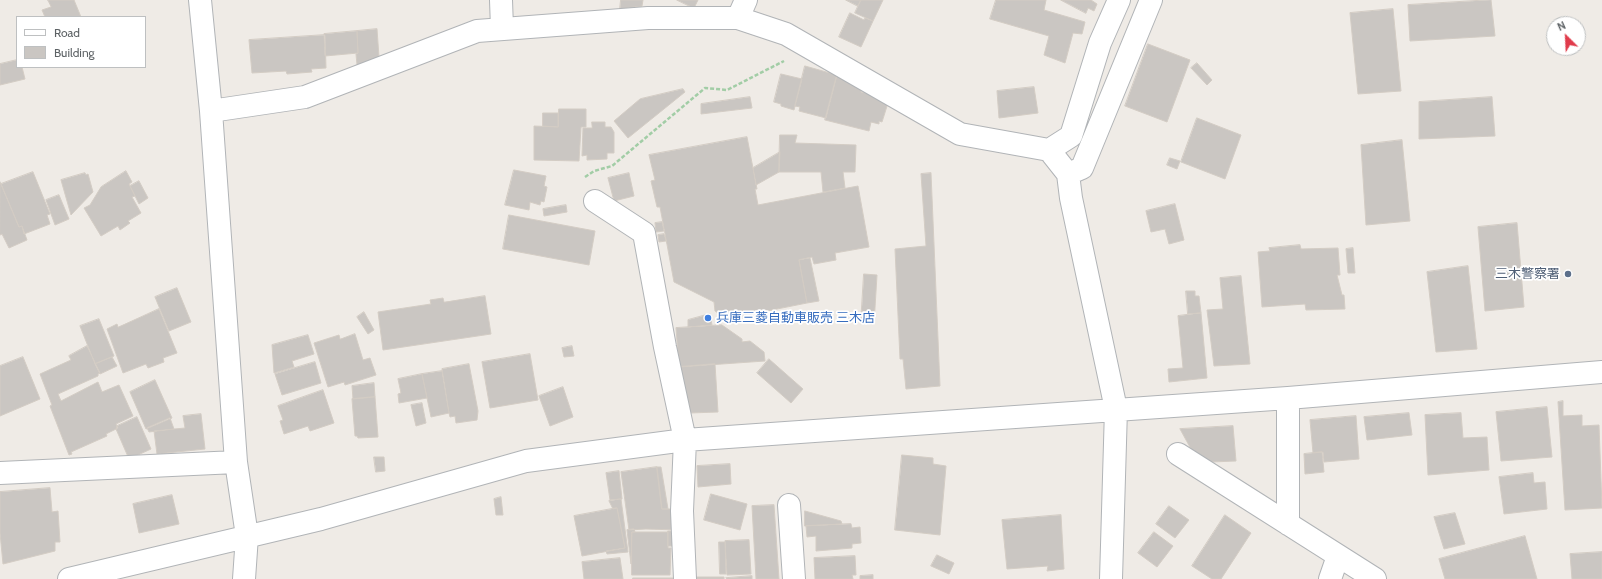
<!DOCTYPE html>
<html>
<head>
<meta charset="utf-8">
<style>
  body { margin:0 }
  #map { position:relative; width:1602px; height:579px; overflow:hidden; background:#efebe6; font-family:Cabin,sans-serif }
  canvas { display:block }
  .legend { position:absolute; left:16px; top:16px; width:130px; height:52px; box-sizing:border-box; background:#fff; border:1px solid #bec0c1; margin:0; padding:5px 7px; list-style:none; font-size:12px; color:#5d6265 }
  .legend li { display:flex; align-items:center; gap:8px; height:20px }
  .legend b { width:20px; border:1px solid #bec0c1 }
  .north { position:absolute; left:1546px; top:16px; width:40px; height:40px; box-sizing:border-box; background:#fff; border:1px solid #bec0c1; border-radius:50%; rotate:336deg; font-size:11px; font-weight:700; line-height:16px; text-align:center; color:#5d6265 }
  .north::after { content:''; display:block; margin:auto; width:14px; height:18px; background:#e03b4b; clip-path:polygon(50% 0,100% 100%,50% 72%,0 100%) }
</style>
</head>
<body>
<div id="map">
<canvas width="1602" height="579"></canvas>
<ul class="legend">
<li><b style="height:5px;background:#fff"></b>Road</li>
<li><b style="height:11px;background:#cac6c2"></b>Building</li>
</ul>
<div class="north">N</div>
</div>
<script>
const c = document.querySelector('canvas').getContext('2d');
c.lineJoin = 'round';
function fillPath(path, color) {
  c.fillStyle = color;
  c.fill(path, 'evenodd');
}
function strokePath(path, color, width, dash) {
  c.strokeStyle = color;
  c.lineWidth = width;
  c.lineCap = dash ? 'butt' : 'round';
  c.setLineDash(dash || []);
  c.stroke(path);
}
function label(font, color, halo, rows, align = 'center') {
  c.font = font + ' Cabin,"Noto Sans JP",sans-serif';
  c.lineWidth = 3.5;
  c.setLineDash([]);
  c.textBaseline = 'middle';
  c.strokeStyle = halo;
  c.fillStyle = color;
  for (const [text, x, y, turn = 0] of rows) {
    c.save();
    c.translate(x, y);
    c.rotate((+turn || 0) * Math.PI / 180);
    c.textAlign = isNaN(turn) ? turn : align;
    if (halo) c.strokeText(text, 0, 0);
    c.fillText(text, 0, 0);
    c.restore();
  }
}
const building = new Path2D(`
  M48 0H74L81 17H45L42 10 51 7Z
  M621 0H643L642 6 620 9Z
  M677 0H698L694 8Z
  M846 0H861L858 6Z
  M861 0H883L873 21 855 13Z
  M996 0H1046L1044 10 1085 22 1082 34 1073 33 1065 63 1044 55 1049 36 990 19Z
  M1061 0H1091L1097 4 1094 11 1088 8 1086 13Z
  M1491 0 1495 36 1410 41 1408 5Z
  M1393 9 1401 91 1358 94 1350 13Z
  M850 13 864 20 865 18 873 21 861 47 839 37Z
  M377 29 379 57 357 65 356 54 358 53 357 31Z
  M357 31 358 53 325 56 324 34Z
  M325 35 326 68 311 69 312 72 287 74 286 71 252 73 249 40Z
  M1148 44 1190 60 1167 122 1125 106Z
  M17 60V67H22L25 79 0 85V64Z
  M1197 63 1212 80 1207 85 1191 68Z
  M805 66 837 75 826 118 799 111 800 107 795 106Z
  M781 74 802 79 794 110 781 106V104L774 102Z
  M837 75 861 89V92L878 96 877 99 888 103 882 122 879 121V124L871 122 869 131 825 120Z
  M1034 87 1038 113 999 118 997 91Z
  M683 89 685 92 628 138 614 121 640 99Z
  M750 97 752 108 701 114V104Z
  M1492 97 1495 136 1419 139V102Z
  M559 109H586V127H581L579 161 534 160V126L558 127Z
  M543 113H558V127L543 126Z
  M1197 118 1241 135 1225 179 1181 162Z
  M592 122H605V127H611L614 132V153H607V159L587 160V155L582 156 583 128H592Z
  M780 135H797L795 143 856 145 855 172H843L845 188 823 192 821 172H779Z
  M747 137 757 189H755L758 205 858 186 869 247 835 253 836 260 814 264 812 257 799 260 807 303 727 319 715 311 714 302 674 282 660 207H657L651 181 655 180 649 155Z
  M1402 140 1410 221 1366 225 1361 145Z
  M780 152 779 172 756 185 753 168Z
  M1170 158 1180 161 1177 169 1167 165Z
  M514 170 546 176 544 186 547 187 544 202 541 201 540 205 530 202 529 210 505 205Z
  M126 171 132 182 129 184 135 196 132 197 141 213 128 221 130 223 120 230 118 226 101 236 84 208 90 205 101 187Z
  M33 172 50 214 47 215 50 224 24 234 22 226 19 227 1 184Z
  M85 173 86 175 88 174 93 192 71 215 61 180Z
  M629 173 634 196 614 201 608 178Z
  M931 173 940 386 906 389 903 359H900L895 249 926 246 921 174Z
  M139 181 148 198 139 204 130 186Z
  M0 182 19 227 22 226 27 240 9 248 2 234 0 235Z
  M59 195 69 219 55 225 46 200Z
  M1175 204 1184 240 1169 244 1165 229 1151 232 1146 211Z
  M566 205 567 212 544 216 543 209Z
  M509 215 595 231 589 265 503 249Z
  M662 222 664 231 656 232 655 223Z
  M1517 223 1524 307 1485 311 1478 227Z
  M664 234 666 241 659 242 658 235Z
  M1300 245 1301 249 1338 248 1340 275H1337L1342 295H1344L1345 309 1306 310 1305 304 1262 307 1258 252 1270 251 1269 248Z
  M1353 248 1355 273H1348L1346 249Z
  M810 258 819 301 807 303 799 260Z
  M1468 266 1477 349 1436 352 1427 272Z
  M864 274 877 275 874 324 861 323Z
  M1241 276 1250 364 1214 366 1207 310 1223 309 1220 278Z
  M177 288 191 322 169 331 155 297Z
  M1186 291H1195V296H1199L1201 313 1188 314Z
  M485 296 491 334 383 350 378 312 431 304 430 300 443 298 444 302Z
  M159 309 177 353 163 358 164 362 148 368 146 364 123 373 107 329 117 324 118 327Z
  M364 312 374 330 368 334 357 317Z
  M1201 313 1207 378 1169 382 1168 369 1183 368 1178 316Z
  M710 314 712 325 688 327V320Z
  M99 319 114 356 95 364 80 326Z
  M722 325 742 339V342L750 341 764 352 765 361 679 367 676 328Z
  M355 334 363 360 370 358 376 375 345 385 344 382 328 387 314 343 339 335 340 339Z
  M308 335 314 354 292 361 294 367 274 373 272 345Z
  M87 346 100 373 98 374V376L58 394 61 401 98 382 102 392 119 385 133 416 116 424 118 428 106 434 107 436 71 452 72 454 69 455 50 406 52 405 40 374 71 360 69 356Z
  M572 346 574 356 564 357 562 348Z
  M530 354 538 400 490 408 482 362Z
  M23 357 40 399 0 416V366Z
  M112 357 117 366 100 374 95 364Z
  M769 359 803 389 791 403 757 373Z
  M315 362 321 383 282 395 275 374Z
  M469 364 478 411 477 420 456 423 455 416 450 417 449 413 442 369Z
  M715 364 718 412 690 413 679 367Z
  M442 371 449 413 431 417 422 374Z
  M422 374 427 398 399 403 398 394 401 393 398 379Z
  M155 380 172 418 146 429 130 392Z
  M374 383 375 397 353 399 352 386Z
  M563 387 573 417 550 426 539 396Z
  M323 390 334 423 310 431 308 426 284 434 280 421 283 420 278 406Z
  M375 397 378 437 358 438 357 436H355L352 399Z
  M1563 401V416L1582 415V426L1599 425 1602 508 1565 510 1558 402Z
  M422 403 426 423 416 426 411 405Z
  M1547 407 1552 457 1501 461 1496 412Z
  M1409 413 1412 435 1367 440 1364 417Z
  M1461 413 1463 438 1487 437 1489 470 1428 475 1425 415Z
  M201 414 205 449 157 454 154 431 185 428 183 416Z
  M1356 416 1359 459 1324 462 1323 452 1313 453 1310 420Z
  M137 417 151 449 129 459 116 429 117 426Z
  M170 418 174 429 149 432 147 428Z
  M1233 426 1236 461 1211 462 1191 449 1180 429Z
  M1322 452 1324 472 1305 474 1304 454Z
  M902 455 933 458V464L946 466 940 535 895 530Z
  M374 457H384L385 471 376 472Z
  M730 464 731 484 698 487 697 466Z
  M657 467 662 509H677L678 530 646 529 629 530 621 472Z
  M657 467H661L668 509H662Z
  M619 471 622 499 610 500 606 473Z
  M1533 473 1534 483 1545 482 1547 509 1504 514 1499 477Z
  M50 488 52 512 58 511 60 542H55V551L3 564 0 533V492Z
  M711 494 747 504 740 530 704 520Z
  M172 495 179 524 139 533 133 504Z
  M501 497 503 515H496L494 499Z
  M621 499 628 552 607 554 606 551 625 548 617 508 613 509 609 501Z
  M774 505 779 579H756L752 506Z
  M1169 506 1189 520 1175 538 1156 524Z
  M617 508 625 548 582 556 574 516Z
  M805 511 841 521 842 524 805 526Z
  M1455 513 1465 544 1444 549 1434 517Z
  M1061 515 1064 569 1047 571 1048 566 1007 569 1002 520Z
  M1225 515 1251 533 1221 579H1212L1192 566Z
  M851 524 852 528 860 527 861 543 852 544V548L816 551V536L807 537 806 526Z
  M634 529 635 532H632L631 564 627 530Z
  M668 531H677V546H668Z
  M632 532H668V548H671L670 575H632Z
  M1154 532 1173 546 1157 567 1138 553Z
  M1525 536 1537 579H1445L1439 559Z
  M749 540 751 574 727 575 725 541Z
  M719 542H725L726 574H720Z
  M1602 552V579H1572L1570 554Z
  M937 555 954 563 949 574 931 566Z
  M855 556 856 575H852L853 579H815L814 558Z
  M620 558 623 579H584L582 562Z
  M873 575V579H860V576Z
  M752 576V579H727L726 578Z
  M696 577H724V579H696Z
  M633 578H677V579H633Z`);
fillPath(building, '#cac6c2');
strokePath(building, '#d3ccc4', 1);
const minor = new Path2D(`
  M200 0 211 111 236 462 247 536 244 579
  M501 0 502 28
  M746 0 738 18 786 34 960 134 1049 150 1068 174 1071 198 1116 409 1111 579
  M211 111 305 97 477 31 648 18H738
  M1049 150 1071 136 1100 43 1119 0
  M1068 174 1082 168 1151 0
  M595 201 644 233 665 347 685 440 682 511 685 579
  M1178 454 1375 579
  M0 473 236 462
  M789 505 794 579
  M1288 524V398
  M69 579 321 519 526 461 685 440 1288 398 1602 372
  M1330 579 1338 556`);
strokePath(minor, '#b1b4b7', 24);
strokePath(new Path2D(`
  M585 177 594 171 612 166 705 88 727 90 784 61`), '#a2cda6', 2.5, [4, 2]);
strokePath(minor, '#fff', 22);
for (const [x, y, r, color] of [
  [1568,274,4,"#5c6f8a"],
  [708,318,4,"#3f7fe0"]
]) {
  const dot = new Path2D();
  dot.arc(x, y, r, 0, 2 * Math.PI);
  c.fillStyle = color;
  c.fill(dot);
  strokePath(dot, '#fff', 1.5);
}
label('13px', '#4e5e75', '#fff', [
  ["三木警察署",1560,274]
], 'right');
label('13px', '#366cbe', '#fff', [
  ["兵庫三菱自動車販売 三木店",716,318]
], 'left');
</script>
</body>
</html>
